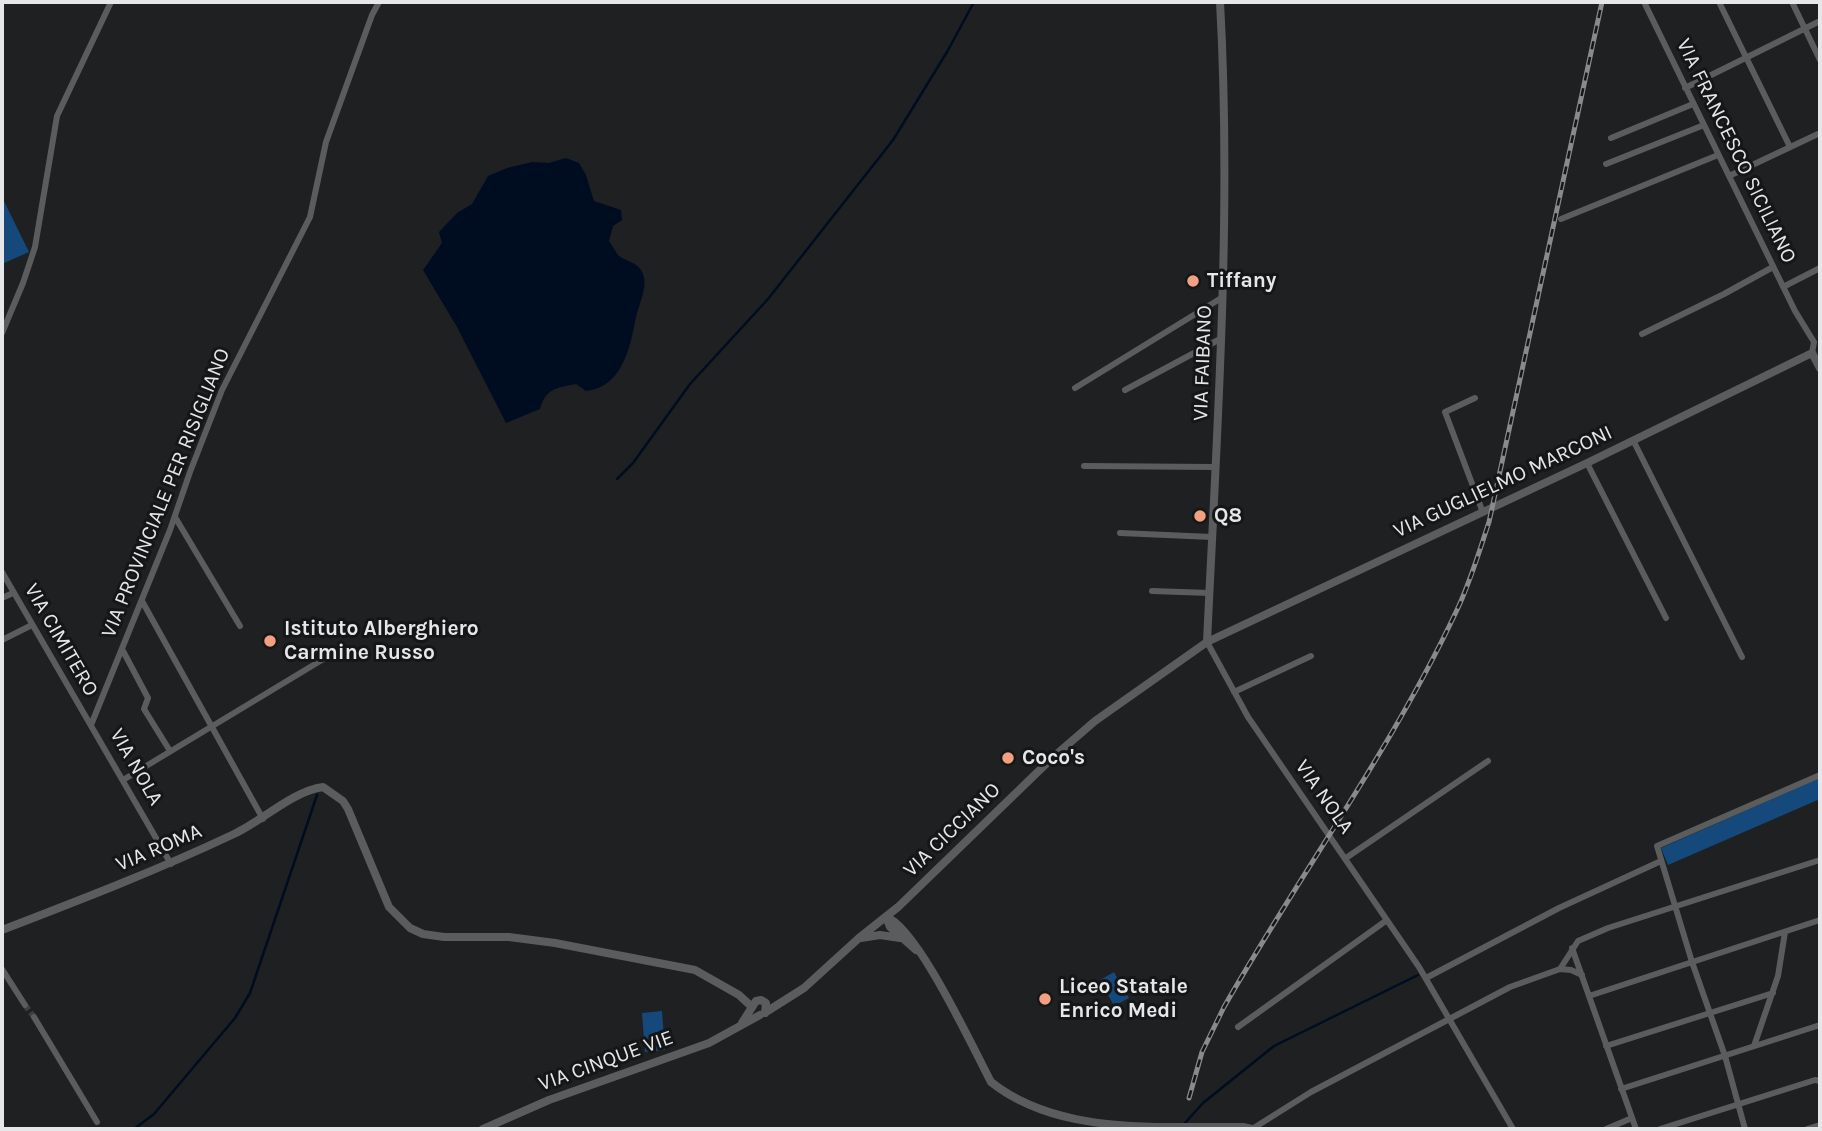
<!DOCTYPE html>
<html>
<head>
<meta charset="utf-8">
<style>
  body { margin:0 }
  #map { position:relative; width:1822px; height:1131px; overflow:hidden; background:#1e2021; font-family:Karla,sans-serif }
  canvas { display:block }
  .frame { position:absolute; inset:0; border:4px solid #e6e7e8; pointer-events:none }
</style>
</head>
<body>
<div id="map">
<canvas width="1822" height="1131"></canvas>
<div class="frame"></div>
</div>
<script>
const c = document.querySelector('canvas').getContext('2d');
c.lineJoin = 'round';
function fillPath(path, color) {
  c.fillStyle = color;
  c.fill(path, 'evenodd');
}
function strokePath(path, color, width, dash) {
  c.strokeStyle = color;
  c.lineWidth = width;
  c.lineCap = dash ? 'butt' : 'round';
  c.setLineDash(dash || []);
  c.stroke(path);
}
function label(font, color, halo, rows, align = 'center') {
  c.font = font + ' Karla,sans-serif';
  c.lineWidth = 6;
  c.setLineDash([]);
  c.textBaseline = 'middle';
  c.strokeStyle = halo;
  c.fillStyle = color;
  for (const [text, x, y, turn = 0] of rows) {
    c.save();
    c.translate(x, y);
    c.rotate((+turn || 0) * Math.PI / 180);
    c.textAlign = isNaN(turn) ? turn : align;
    if (halo) c.strokeText(text, 0, 0);
    c.fillText(text, 0, 0);
    c.restore();
  }
}
fillPath(new Path2D(`
  M2 197 29 252 2 264Z
  M1820 778V799L1668 865 1661 848Z
  M1114 972 1129 998 1114 1006 1100 980Z
  M662 1011 665 1050 645 1052 642 1013Z`), '#15497b');
fillPath(new Path2D(`
  M566 158 579 163 586 175 594 201 621 210 622 220 613 226 609 241C612 245 615 251 618 255 626 262 639 262 643 274 648 287 639 304 636 317 630 347 623 387 586 391L576 384C556 388 546 388 540 409L506 423 457 327 423 270 442 243 439 232 457 213 472 204 488 176 507 168 532 162 549 163Z`), '#000d20');
strokePath(new Path2D(`
  M617 479 633 463 690 384 768 299 893 140 947 52 974 2
  M1184 1124 1203 1103 1274 1046 1418 975
  M134 1129 154 1114 235 1018 250 993 317 795`), '#000d20', 2.5);
strokePath(new Path2D(`
  M25 1005 34 1017`), '#3c3e3f', 6, [6, 3]);
strokePath(new Path2D(`
  M1644 2 1795 311 1814 342 1812 353
  M1719 2 1790 147
  M1792 2 1820 60
  M1685 88 1820 21
  M1611 138 1693 104
  M1606 164 1704 125
  M1729 176 1820 133
  M1561 219 1718 155
  M1783 287 1820 268
  M2 333 23 283 35 247 57 116 111 2
  M1642 334 1724 294 1773 267
  M1075 388 1223 297
  M1125 390 1222 338
  M1475 398 1445 412 1482 510
  M1633 440 1742 657
  M1587 463 1666 618
  M1084 466 1215 467
  M175 517 240 626
  M1120 533 1212 537
  M2 572 171 864
  M1152 591 1210 593
  M2 598 13 593
  M142 601 263 819
  M2 640 32 625
  M1207 642 1248 717 1419 967 1513 1129
  M122 649 148 698 144 709 170 751
  M1234 692 1311 656
  M91 725 170 530 190 472 222 390 310 217 326 142 372 15 379 2
  M123 780 340 649
  M1346 858 1488 761
  M1572 948 1636 1129
  M2 969 25 1005
  M1560 969 1578 941 1608 928 1820 860
  M1426 978 1559 908 1661 861
  M1589 996 1820 920
  M34 1017 97 1122
  M1238 1027 1387 920
  M1606 1046 1773 993
  M1754 1046 1778 976 1785 932
  M1621 1089 1820 1025
  M1252 1129 1311 1092 1510 987 1560 969 1571 970 1582 975
  M1606 1129 1632 1118
  M1660 1129 1815 1080 1820 1081
  M1745 1129 1725 1056 1692 962 1657 846 1820 775
  M1807 1129 1820 1125`), '#5b5c5d', 6);
strokePath(new Path2D(`
  M1207 642C1217 429 1232 215 1220 2
  M886 917C916 925 974 1050 991 1082 1040 1121 1109 1127 1169 1127
  M886 917 890 927 916 950
  M2 930C80 900 158 870 234 834 262 821 293 791 323 787L343 801 348 809 389 907 410 928 423 934 444 937H509L555 943 695 970 739 995 752 1007
  M861 938 880 935 900 938
  M766 1012 804 988 859 938 898 907 1051 759 1095 721 1207 642 1587 463 1812 353 1820 368
  M742 1023 756 1001 761 1000 766 1003 765 1013
  M1191 1127H1243L1252 1129
  M483 1129 549 1100 709 1043 760 1015`), '#5b5c5d', 8);
const rail = new Path2D(`
  M1189 1098 1202 1052 1224 1007C1300 874 1391 750 1456 612 1470 583 1479 552 1489 522L1602 2`);
strokePath(rail, '#888a8b', 5);
strokePath(rail, '#151618', 2.5, [8]);
strokePath(new Path2D(`
  M1169 1127H1191`), '#5b5c5d', 8);
for (const [x, y, r, color] of [
  [1193,281,7,"#f2a081"],
  [1200,516,7,"#f2a081"],
  [270,641,7,"#f2a081"],
  [1008,758,7,"#f2a081"],
  [1045,999,7,"#f2a081"]
]) {
  const dot = new Path2D();
  dot.arc(x, y, r, 0, 2 * Math.PI);
  c.fillStyle = color;
  c.fill(dot);
  strokePath(dot, '#151618', 2.5);
}
label('21px', '#e6e7e8', '#151618', [
  ["VIA FRANCESCO SICILIANO",1736,151,64],
  ["VIA FAIBANO",1203,363,-88],
  ["VIA GUGLIELMO MARCONI",1503,482,-25],
  ["VIA PROVINCIALE PER RISIGLIANO",166,493,-68],
  ["VIA CIMITERO",61,640,60],
  ["VIA NOLA",136,767,60],
  ["VIA NOLA",1324,797,55],
  ["VIA CICCIANO",952,830,-44],
  ["VIA ROMA",159,848,-23],
  ["VIA CINQUE VIE",606,1061,-20]
]);
label('bold 21px', '#e6e7e8', '#151618', [
  ["Tiffany",1207,281],
  ["Q8",1214,516],
  ["Istituto Alberghiero",284,629],
  ["Carmine Russo",284,653],
  ["Coco's",1022,758],
  ["Liceo Statale",1059,987],
  ["Enrico Medi",1059,1011]
], 'left');
</script>
</body>
</html>
